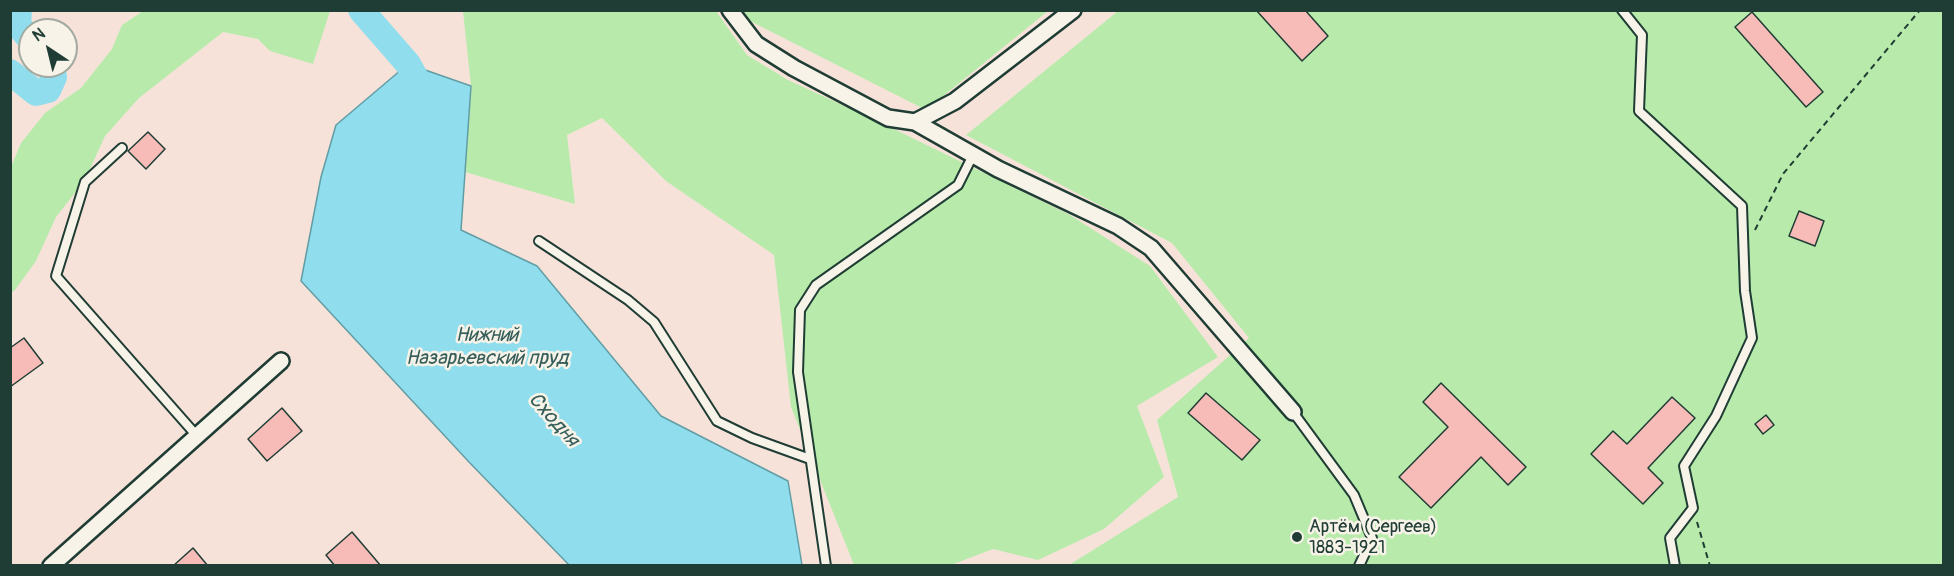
<!DOCTYPE html>
<html>
<head>
<meta charset="utf-8">
<style>
  body { margin:0 }
  #map { position:relative; width:1954px; height:576px; overflow:hidden; background:#f7e2da; font-family:Pangolin,sans-serif }
  canvas { display:block }
  .frame { position:absolute; inset:0; border:12px solid #1f3d34; pointer-events:none }
  .north { position:absolute; left:18px; top:18px; width:60px; height:60px; box-sizing:border-box; background:#f7f3e8; border:2px solid #a1aaa0; border-radius:50%; rotate:325deg; font-size:16px; font-weight:700; line-height:24px; text-align:center; color:#1f3d34 }
  .north::after { content:''; display:block; margin:auto; width:21px; height:27px; background:#1f3d34; clip-path:polygon(50% 0,100% 100%,50% 72%,0 100%) }
</style>
</head>
<body>
<div id="map">
<canvas width="1954" height="576"></canvas>
<div class="frame"></div>
<div class="north">N</div>
</div>
<script>
const c = document.querySelector('canvas').getContext('2d');
c.lineJoin = 'round';
function fillPath(path, color) {
  c.fillStyle = color;
  c.fill(path, 'evenodd');
}
function strokePath(path, color, width, dash) {
  c.strokeStyle = color;
  c.lineWidth = width;
  c.lineCap = dash ? 'butt' : 'round';
  c.setLineDash(dash || []);
  c.stroke(path);
}
function label(font, color, halo, rows, align = 'center') {
  c.font = font + ' Pangolin,sans-serif';
  c.lineWidth = 5;
  c.setLineDash([]);
  c.textBaseline = 'middle';
  c.strokeStyle = halo;
  c.fillStyle = color;
  for (const [text, x, y, turn = 0] of rows) {
    c.save();
    c.translate(x, y);
    c.rotate((+turn || 0) * Math.PI / 180);
    c.textAlign = isNaN(turn) ? turn : align;
    if (halo) c.strokeText(text, 0, 0);
    c.fillText(text, 0, 0);
    c.restore();
  }
}
fillPath(new Path2D(`
  M143 11H330L313 64 270 51 258 39 223 32 139 98 105 136 85 180 56 217 36 261 15 290 11 293V167L21 143 45 113 81 88 112 49 122 25Z
  M463 11H716L747 55 788 80 896 130 1070 215 1150 266 1218 357 1137 406 1164 477 1104 529 1038 560 993 549 951 565H854L791 407 774 255 666 181 602 118 567 135 575 204 465 172 471 86Z
  M740 11H1048L926 110 744 18Z
  M1118 11H1943V565H1069L1178 497 1157 420 1249 338 1172 243 966 135Z`), '#b8ebab');
const water = new Path2D(`
  M408 64 471 86 461 230 537 266 661 416 788 481 802 565H569L469 462 301 281 321 177 336 125Z`);
fillPath(water, '#8fdded');
strokePath(water, '#629da3', 1.5);
strokePath(new Path2D(`
  M19 10 18 25 30 39
  M361 10 408 64 424 93
  M10 72 36 93 48 90 54 77 52 66`), '#8fdded', 26);
const building = new Path2D(`
  M1256 10H1305L1328 36 1302 61Z
  M1752 12 1823 92 1806 107 1735 27Z
  M148 132 165 149 146 169 128 151Z
  M1799 211 1824 221 1815 246 1789 236Z
  M24 338 43 363 10 387V348Z
  M1441 383 1526 467 1508 485 1481 457 1431 508 1399 477 1448 427 1423 402Z
  M1206 393 1260 440 1242 460 1188 413Z
  M1672 397 1695 418 1648 468 1663 483 1643 504 1591 454 1613 431 1627 444Z
  M282 408 302 431 267 461 248 439Z
  M1766 415 1774 425 1763 434 1755 424Z
  M352 532 381 566H335L326 555Z
  M193 548 208 566H173Z`);
fillPath(building, '#f8bcb8');
strokePath(building, '#1f3d34', 1.5);
const lane = new Path2D(`
  M1622 10 1642 35 1639 111 1742 206 1745 291 1752 338 1716 416 1684 466 1693 508 1670 538 1675 566
  M122 148 85 182 56 276 197 436
  M539 241 628 300 654 322 717 421 752 438 810 459
  M1293 412 1354 495 1372 538 1359 566
  M826 566 798 372 800 310 816 285 958 185 973 155`);
const street = new Path2D(`
  M730 10 756 44 794 68 888 118 915 122 998 169 1118 226 1151 248 1293 412
  M915 122 955 101 1073 10
  M51 566 281 361`);
strokePath(lane, '#1f3d34', 12);
strokePath(street, '#1f3d34', 20);
strokePath(new Path2D(`
  M1755 230 1783 174 1920 10
  M1697 522 1710 566`), '#1f3d34', 2, [6, 4.5]);
strokePath(lane, '#f7f3e8', 8);
strokePath(street, '#f7f3e8', 15);
for (const [x, y, r, color] of [
  [1297,537,6,"#1f3d34"]
]) {
  const dot = new Path2D();
  dot.arc(x, y, r, 0, 2 * Math.PI);
  c.fillStyle = color;
  c.fill(dot);
  strokePath(dot, '#f7f3e8', 2);
}
label('18px', '#1f3d34', '#f7f3e8', [
  ["Артём (Сергеев)",1309,527],
  ["1883-1921",1309,548]
], 'left');
label('italic 20px', '#355d59', '#f7f3e8', [
  ["Нижний",487,336],
  ["Назарьевский пруд",487,359],
  ["Сходня",553,420,48]
]);
</script>
</body>
</html>
